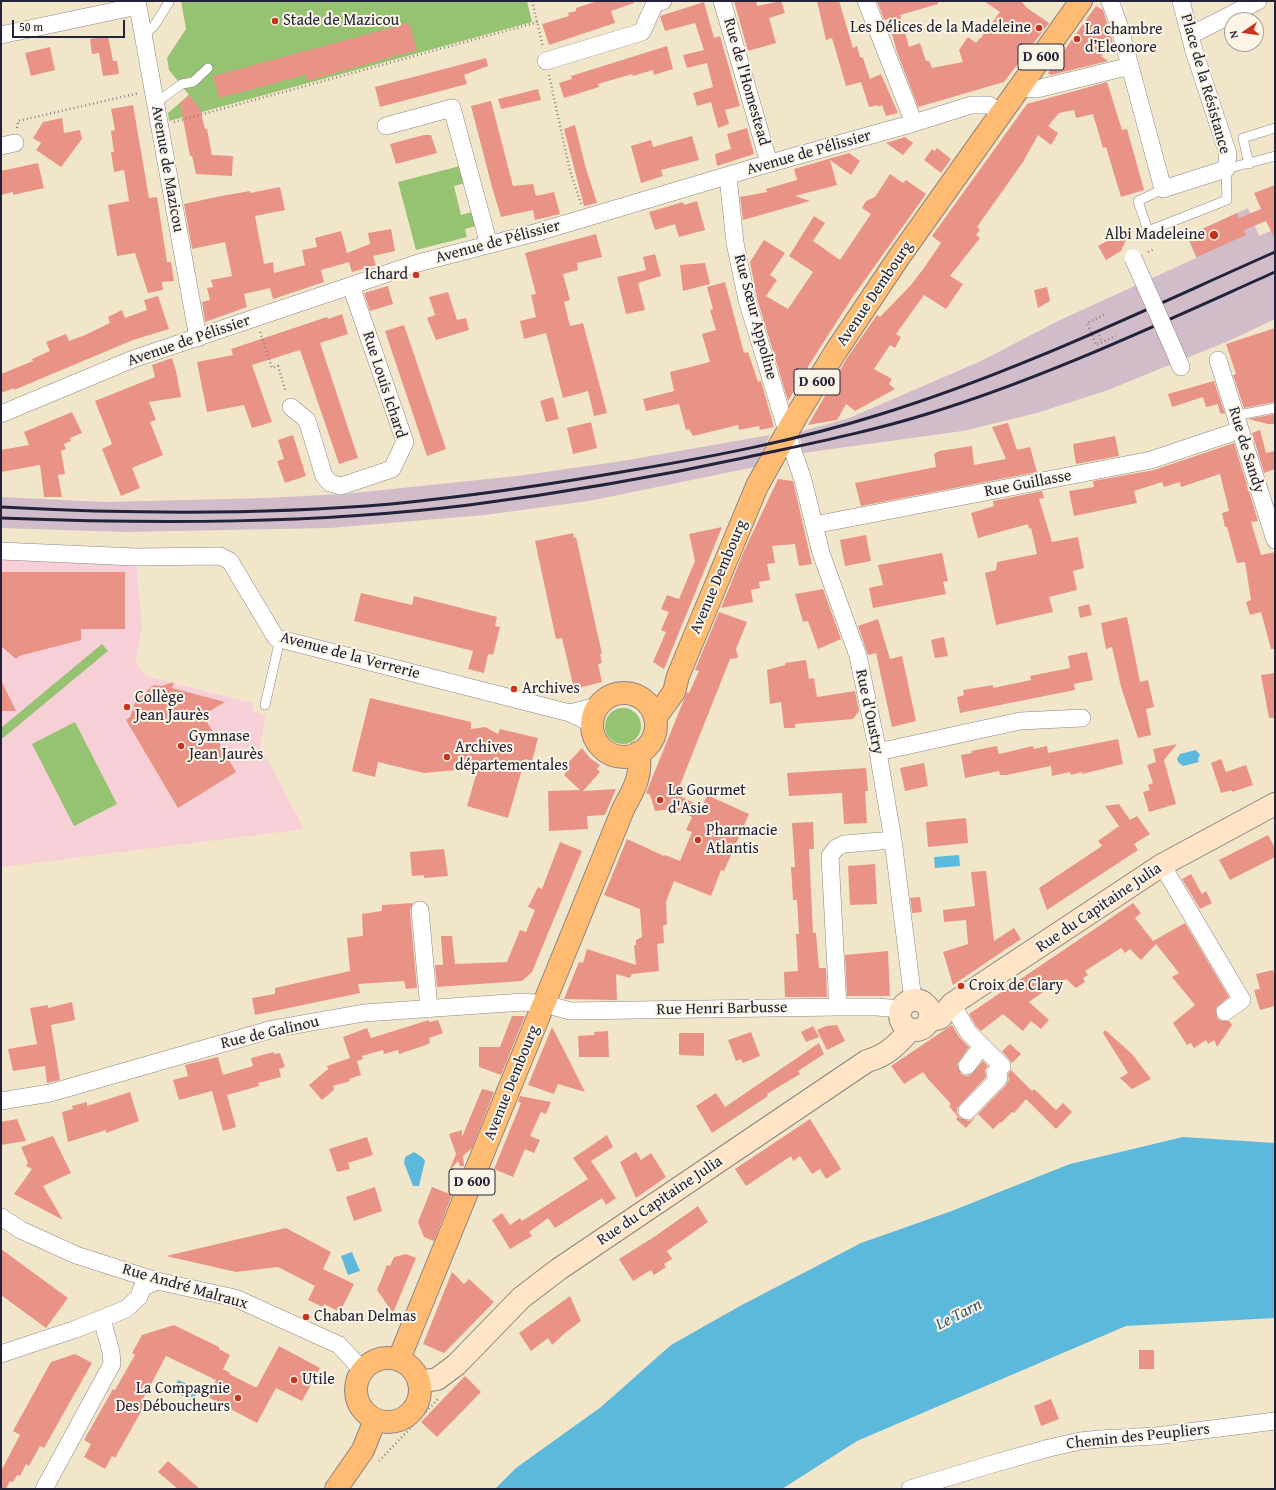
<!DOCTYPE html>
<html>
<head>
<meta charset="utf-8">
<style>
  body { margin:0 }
  #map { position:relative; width:1276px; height:1490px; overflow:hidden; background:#f2e6ca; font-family:"Gentium Book Plus",serif }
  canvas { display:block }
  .frame { position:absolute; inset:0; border:2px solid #22223b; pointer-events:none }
  .north { position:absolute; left:1224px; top:12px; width:40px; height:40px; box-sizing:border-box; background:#fcf5e5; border:1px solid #a5a1a1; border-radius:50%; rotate:257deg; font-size:11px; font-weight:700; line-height:16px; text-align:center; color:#22223b }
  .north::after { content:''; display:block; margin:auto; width:14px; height:18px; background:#c8321e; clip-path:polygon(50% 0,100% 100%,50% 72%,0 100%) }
  .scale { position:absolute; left:12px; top:20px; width:113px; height:18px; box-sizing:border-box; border:2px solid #22223b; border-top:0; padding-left:5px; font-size:12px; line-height:14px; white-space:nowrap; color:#22223b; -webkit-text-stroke:3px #fcf5e5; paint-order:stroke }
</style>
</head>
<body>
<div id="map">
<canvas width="1276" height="1490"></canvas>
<div class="frame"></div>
<div class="north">N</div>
<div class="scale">50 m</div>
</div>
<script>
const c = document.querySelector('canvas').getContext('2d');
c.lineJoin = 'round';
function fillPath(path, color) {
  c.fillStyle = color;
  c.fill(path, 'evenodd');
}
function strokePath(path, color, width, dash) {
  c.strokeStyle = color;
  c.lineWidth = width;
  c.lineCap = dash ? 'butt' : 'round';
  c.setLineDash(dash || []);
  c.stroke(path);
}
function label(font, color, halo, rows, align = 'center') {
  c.font = font + ' "Gentium Book Plus",serif';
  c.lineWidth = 4;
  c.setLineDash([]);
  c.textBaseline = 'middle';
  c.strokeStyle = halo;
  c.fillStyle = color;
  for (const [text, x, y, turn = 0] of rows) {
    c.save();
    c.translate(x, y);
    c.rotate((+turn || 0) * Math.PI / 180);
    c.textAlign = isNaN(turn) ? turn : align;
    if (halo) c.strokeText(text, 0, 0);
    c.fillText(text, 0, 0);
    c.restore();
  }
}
fillPath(new Path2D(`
  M1 555 136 563 142 628 136 657 137 665 145 676 253 703V711L266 715 260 746 304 829 1 867Z`), '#f6cfd7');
fillPath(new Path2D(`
  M1248 208 1259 236 1275 229V319L1231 340 1108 390 1037 413 963 431 803 453 799 432 849 418 981 361 1060 320 1196 258 1187 236Z
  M770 435 755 467 589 501 485 515 330 528 125 532 1 528V497L105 502 264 498 344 494 517 476 622 461Z`), '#d1bdc9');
fillPath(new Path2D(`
  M181 1H527L532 22 169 121 168 113 189 95 169 70 167 58 186 29Z
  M460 166 465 183 454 186 461 215 472 212 476 226 465 229 467 237 416 250 398 182Z
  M102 644 108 651 3 738 1 736V728Z
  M605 726a18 18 0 1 1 36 0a18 18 0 1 1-36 0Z
  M75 722 117 804 74 826 32 744Z`), '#96c371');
fillPath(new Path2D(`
  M1196 750 1200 755 1198 759 1199 762 1183 766 1178 762 1177 759 1180 754Z
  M959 855 960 866 935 868 934 857Z
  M1183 1137 1275 1143V1318L1126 1326 857 1441 782 1489H495L516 1468 601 1407 671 1345 740 1306 861 1243 949 1212 1070 1164Z
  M414 1152 422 1157 425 1161 419 1186H413L404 1163 405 1157Z
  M352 1252 360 1271 348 1275 341 1256Z
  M178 1380 199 1389 193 1401 172 1391Z`), '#5db9db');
fillPath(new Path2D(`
  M598 1H634V3L611 11 615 23 549 45 542 24 569 16 568 13 576 11V8Z
  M734 1H756L757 6 781 1 785 13 769 18 776 43 748 51Z
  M817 1H839L853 48 857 46 860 57 863 58 870 79 881 74 898 113 886 116 882 105 878 107V105L869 107 861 82 846 86 832 38 826 40Z
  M877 1H937L938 4 900 15 909 47 920 43 926 61H929L932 68 963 62 959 50 968 37 976 43 979 39H980L1000 12 984 1H1021L1027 8 1049 23 1004 82 918 107 897 52 888 19 884 20Z
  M704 2 714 38 720 36 740 106 725 110 729 124 718 128 711 102 697 106 693 93 713 87 707 63 687 68 683 55 704 50 695 23 665 31 660 16Z
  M1096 6 1103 10 1114 46 1101 56 1108 61 1051 75 1048 73Z
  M409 23 417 50 307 81 305 75 219 98 213 76Z
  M108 36 113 61H117L119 74 103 76 99 53 92 54 90 39Z
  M667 46 673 69 654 75 653 70 633 76 632 74 598 84 599 87 564 98 559 83 572 79 571 76Z
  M50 47 55 70 31 76 25 53Z
  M486 58 488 66 464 75 467 84 380 107 375 87Z
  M1107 82 1122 130 1127 129 1144 190 1121 197 1106 147 1103 148 1093 114 1076 118 1074 110 1059 113 1048 126 1058 133 1051 145 1038 135 1023 162 977 227 980 230 976 235 980 238 950 276 963 284 946 309 924 295 896 334 901 337 895 348 890 345 874 369 892 379 889 384 895 389 855 411 846 404 837 420 808 425 847 358 877 315 880 317 910 286 924 268 941 243 932 236 1027 104Z
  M538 89 541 100 501 109 498 99Z
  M189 95 200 109 205 129H207L212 155 233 156 232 176 196 174 192 156H190L180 103Z
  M491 101 513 186 533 184 536 196 554 192 560 214 535 220 533 210 501 217 492 187 471 106Z
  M133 105 149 198 157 197 167 262H171L174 281 162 282 163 290 148 293 135 253 117 256 108 205 129 201 124 170 114 172 111 152H114L111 131 115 130 111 109Z
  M62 118 64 133 80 130 82 139 61 167 36 150 41 143 33 138 43 122Z
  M575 125 585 165 597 203 584 206 564 129Z
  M747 128 754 154 717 166 715 154 731 149 727 134Z
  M424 135H431L437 153 396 164 390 144Z
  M692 136 699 160 661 170 663 176 641 183 631 146 651 140 653 147Z
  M905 137 913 143 903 155 886 143Z
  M937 148 951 159 941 173 924 160 932 149 935 151Z
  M849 153 860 161 851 175 830 160 837 185 795 196 810 201 743 220 740 197 767 192 766 189 797 180 794 169Z
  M38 163 44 188 13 195V192L1 195V171Z
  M890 174 903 183 906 180 926 194 852 298 809 365 788 401 757 298 750 262 764 240 785 253 770 275 777 280 766 296 788 309 813 272 789 256 814 216 825 223 813 241 840 260 871 214 862 208 866 201 875 197Z
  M1275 185V239L1266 221 1244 230 1246 235 1197 257 1187 236 1237 213 1239 218 1261 209 1254 193Z
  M280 187 285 210 255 216 264 264 273 262 274 273 305 265 302 250 317 247 315 238 341 231 347 253 370 244 368 233 391 229 395 251 373 256 376 265 352 272 349 262 321 270 324 282 273 299 270 288 244 294 247 307 205 322 202 302 210 300 207 288 213 287 211 280 232 276 225 242 192 249 184 204 221 196 250 191V193Z
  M697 201 705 230 679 237 675 224 655 230 649 212 683 202 684 205Z
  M1132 227 1121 251 1106 260 1098 246Z
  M596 234 602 257 577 263 578 270 563 274 570 300 564 302 570 326 583 323 607 413 594 416 588 391 563 398 546 333 524 339 520 321 536 317 531 295 536 294 525 253Z
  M655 254 661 276 638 283 645 310 626 314 617 277 646 270 643 257Z
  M705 263 710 284 683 291 680 265Z
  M725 282 744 353 748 352 758 382 761 381 774 427 760 430 759 426 739 430 738 425 693 436 689 429 686 430 679 404 646 411 643 399 674 391 670 372 710 362 702 334 716 330 710 310 713 309 707 287Z
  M388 286 393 304 370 311 364 293Z
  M1047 287 1050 301 1038 308 1034 290Z
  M448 292 457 320 466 318 469 330 436 340 427 318 435 315 429 297Z
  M158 296 169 329 133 340 14 390V388L1 393V374L33 361 32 359 50 351 46 342 66 334 69 341 85 335 110 323 108 317 122 310 125 318 147 310 144 300Z
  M342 314 348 334 320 343 358 458 339 464 300 350 252 365 272 422 252 428 244 405 207 412 197 362 233 355 231 349 327 317 328 319Z
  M404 325 446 449 427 456 385 331Z
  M1275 328V402L1244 408 1233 375 1236 374 1226 344Z
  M172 358 176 371 181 397 149 402 156 420 150 422 163 455 132 468 140 488 121 496 102 449 112 444 95 401 155 377 152 365Z
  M1214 381 1225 414 1220 413 1218 404 1206 407 1203 397 1172 407 1168 394Z
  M553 397 559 419 546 422 540 401Z
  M72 412 82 433 70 438 71 441 64 444 66 449 61 451 65 474 58 475 62 497H44L40 465 1 472V450L29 445 24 432Z
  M1275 414V424H1268L1248 419Z
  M591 422 597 448 573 454 567 428Z
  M1008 423 1017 450 1030 447 1037 472 861 506 855 483 936 467 934 454 939 451 972 446 974 465 1006 459 992 427Z
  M1260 430 1266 453 1275 451V469L1264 473 1252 433Z
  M293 435 306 476 285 483 277 461 284 459 278 440Z
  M1115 436 1119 456 1076 464 1073 444Z
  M1234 443 1258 521 1251 522 1261 555 1275 552V649H1271L1261 612 1250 615 1246 602 1251 600 1245 562 1237 563 1227 527H1225L1222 513 1229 511 1220 474 1181 487 1180 482 1164 487 1162 482 1134 491 1137 503 1074 516 1069 491 1094 487 1093 481 1154 470Z
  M778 479 793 481 812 564 799 566 795 544 772 546 775 563 767 564 770 580 759 582 760 588 751 590 753 602 721 608 744 551Z
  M1042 491 1044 498 1039 499 1052 542 1078 537 1084 568 1073 571 1077 590 1049 597 1053 612 996 625 985 573 996 570 997 562 1037 554 1031 528 1029 529 1028 524 978 538 971 513 994 506 993 501Z
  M722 527 709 559 664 669 653 662 666 632 661 630 669 612 661 609 667 595 679 599 695 561 689 534Z
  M573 533 574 538 576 537 602 654H600L602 663 598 664 602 682 574 689 562 638 556 639 535 541Z
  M866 535 871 561 845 566 840 540Z
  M942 553 948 581 943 582 946 594 873 608 869 588 883 585 878 565Z
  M1 572H125V629H81V640L19 656 16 659 1 646Z
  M823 589 841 639 818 649 808 621 803 622 795 594Z
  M361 593 412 605 414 596 497 617 495 626 500 627 493 655 488 654 484 673 468 669 473 651 354 621Z
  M1089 604 1092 615 1080 618 1078 607Z
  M719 612 747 622 736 649 738 658 730 659 680 785 685 787 682 797 702 807 707 795 749 814 724 871 721 870 711 896 674 881 666 902 667 925H663L664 943 657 944 659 971 632 974 630 978 616 974 617 1000 564 999 579 962 583 963 587 949 636 965 634 945H636V940L642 937 640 909 604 895 627 839 664 856 665 855 680 861 692 832 686 830 692 817 674 809 655 811 650 795 646 793 687 692 689 693 699 671 695 670Z
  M1127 617 1140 682 1148 680 1154 707 1146 709 1151 735 1138 738 1121 687 1112 647 1106 649 1101 623Z
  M878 619 890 659 902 656 916 721 892 727 876 653 868 655 858 626Z
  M944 637 948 656 935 658 931 640Z
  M1087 652 1093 680 1074 684 1075 690 960 713 957 697 964 695 963 690 993 685V688L1031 680 1030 676 1070 668 1068 656Z
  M806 660 809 679 814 678 817 697 855 691 859 711 853 719 795 724V728H784L781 702 770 704 767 670 785 665V663Z
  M1275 673V718H1269L1261 675Z
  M1 680 16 711H1Z
  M174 682 172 688 225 702 203 715 236 772 178 808 126 720 130 717 136 700 154 685 161 686Z
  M370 698 471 722V729L485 727 498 734 500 729 538 738 532 761 525 759 508 818 467 806 478 768 424 773 378 762 375 777 352 771Z
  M1118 739 1123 764 1082 774V772L1071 775 1070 772 1052 776 1051 766 1006 775H1000L999 771 965 778 961 755 972 753 971 751 997 746 999 754 1033 746 1034 749 1047 746 1048 753Z
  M1177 744 1164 760 1176 804 1149 812 1143 792 1150 790 1148 785 1153 783 1147 765 1156 762 1153 749Z
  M582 748 590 758 600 765 597 769 600 772 583 791 616 789 605 815 587 816 588 829 549 831 548 791 580 790 564 775 567 771 563 768Z
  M1221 759 1226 772 1246 765 1253 785 1232 792V790L1221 793 1211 763Z
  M924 763 928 786 905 791 900 768Z
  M866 768 868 791H865L867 823 844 824 842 793 789 796 787 773Z
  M1119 804 1130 820 1137 816 1150 834 1134 844 1138 850 1047 910 1039 888 1102 846 1098 841 1119 826 1105 806Z
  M966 818 968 843 928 847 926 822Z
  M813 822 814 849H809L813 933H816L819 968H826L827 997H785L784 972 798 971 796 934H799L797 900H793L791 867H795L792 823Z
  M1268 835 1275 848V857L1230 880 1219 860Z
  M560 842 582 851 532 972 522 981 437 987 435 965H443L441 936H452L455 964 507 962 520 930 526 932 535 910 528 907 538 887 542 889Z
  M444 849 448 876 424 878V875L412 876 410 852Z
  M875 864 877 904 850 905 848 866Z
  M986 871 994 941 1014 928 1021 939 953 985 943 952 968 944 966 920 944 922 943 910 975 906 971 872Z
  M1191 874 1202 894 1206 891 1212 903 1200 909 1182 879Z
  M920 897 922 912 912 913 910 898Z
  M413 903 410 911 417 988 406 989 404 981 358 984 360 993 255 1015 252 998 275 994V988L350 971 347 938 363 936 362 914 382 911V905Z
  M1133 903 1141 913 1135 918 1153 941 1185 923 1229 997 1216 1008 1217 1018 1221 1021H1229L1232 1025 1217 1047 1214 1040 1208 1044 1206 1040 1194 1048 1191 1043 1187 1045 1173 1023 1195 1005 1172 977 1179 973 1156 944 1141 960 1130 949 1125 953 1121 948 1085 971 1088 975 1083 978 1085 982 1076 988 1066 979 1057 987 1054 984 1029 1002 1049 1020 1041 1029 1031 1021 1023 1031 1003 1014 981 1031 976 1026 969 1014Z
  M888 951 890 996H847L845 955Z
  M1273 970 1275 979V1006L1260 1010 1254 990 1260 989 1256 974Z
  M72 1002 75 1020 51 1025 60 1080 47 1083 45 1066 13 1071 8 1049 37 1044 30 1008 48 1005V1008Z
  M512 1016H525L501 1075 479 1067V1047H500Z
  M429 1020V1022L438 1020 443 1033 429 1038 430 1043 426 1045 399 1054 398 1050 384 1054 383 1050 362 1056 363 1059 357 1061 361 1075 349 1079 350 1081 333 1086 334 1090 322 1100 309 1085 328 1069 327 1066 350 1058 343 1037 367 1028 371 1038Z
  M837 1025 845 1041 827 1050 817 1030 826 1026Z
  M952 1025 959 1037 969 1047 957 1064 961 1074 965 1076 971 1075 983 1061 988 1066 985 1070 986 1077 957 1108V1113L960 1118 969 1121 974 1118 1006 1085 1009 1080 1008 1074 1011 1070 1032 1091 1034 1089 1056 1110 1063 1103 1072 1112 1056 1129 1026 1099 1014 1113 1012 1112 1001 1123 1000 1122 993 1129 978 1114 966 1128 956 1119 958 1117 949 1106 951 1104 928 1079 923 1072 904 1084 891 1066Z
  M813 1026 819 1037 806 1042 801 1032Z
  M552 1027 568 1058 585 1092 558 1084 554 1094 528 1085Z
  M1105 1030 1132 1054 1151 1079 1132 1089 1120 1078 1128 1073 1103 1033Z
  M608 1031 609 1057H579L578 1036 594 1035V1032Z
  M751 1032 760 1056 743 1063 741 1059 736 1061 728 1040Z
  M679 1033H704V1056L679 1055Z
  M819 1043 824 1054 798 1071 800 1074 767 1094 768 1096 712 1133 696 1106 716 1093 725 1107Z
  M1010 1044 1021 1054 1012 1063 1002 1051Z
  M274 1052V1054L280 1053 285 1067 279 1069 281 1077 258 1083 259 1086 227 1095 236 1127 223 1131 212 1091 179 1100 173 1080 188 1076 185 1065 218 1057 223 1075 253 1066 251 1058Z
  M482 1089 494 1092 472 1148 463 1156 464 1166H460L458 1161 449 1171 456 1154 449 1134 462 1130V1137Z
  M130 1092 139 1121 106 1133V1130L68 1142 62 1112 73 1109 72 1106 87 1102V1106Z
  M520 1096 551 1102 546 1114 541 1112 530 1136 540 1140 534 1153 525 1149 513 1177 494 1169 521 1103 518 1101Z
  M17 1119 26 1141 1 1145V1122Z
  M810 1119 841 1169 826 1179 820 1169 812 1174 800 1156 793 1161 791 1156 746 1186 735 1169Z
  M607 1135 613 1147 591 1161 616 1198 606 1205 602 1198 555 1228 548 1218 529 1232 532 1236 510 1249 492 1220 502 1213 510 1225 520 1218 522 1221 588 1179 573 1158Z
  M53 1136 71 1173 43 1186 63 1220 14 1194 32 1169 26 1166 28 1163 21 1147Z
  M367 1137 373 1155 348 1163 350 1169 337 1172 329 1149Z
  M636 1152 641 1160 651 1153 666 1177 636 1198 620 1162Z
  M375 1187 382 1211 354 1221 346 1197Z
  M432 1187 452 1195 434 1241 424 1237 418 1222Z
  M698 1206 708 1222 667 1251 672 1259 664 1264 666 1267 654 1275 651 1270 633 1281 619 1259 654 1237Z
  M286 1228 331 1252 323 1269 354 1284 340 1312 324 1304 323 1307 308 1300 315 1286 278 1267 236 1272 166 1256Z
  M1 1249 68 1298 46 1328 1 1295Z
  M406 1254 416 1258 393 1313 377 1290 387 1265 390 1266 394 1257Z
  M452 1272 464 1284 469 1279 494 1302 444 1353 423 1344Z
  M570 1296 581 1321 565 1333 552 1345 548 1338 531 1351 519 1333Z
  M174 1325 219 1347V1349L230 1355 223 1369 230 1373 229 1374 255 1387H257L279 1346 320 1368 302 1401 276 1388 257 1423 208 1397 216 1380 166 1356 143 1399 147 1401 115 1458 112 1456 105 1469 84 1457 91 1444 84 1440 113 1389 115 1390 135 1355 132 1353 142 1335Z
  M1139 1350H1154V1369H1139Z
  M75 1354 92 1363 44 1448 40 1446 29 1466 26 1464 20 1476 17 1475 13 1482 10 1481 6 1489H1V1471L20 1435 13 1431 41 1380 51 1362Z
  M465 1376 481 1392 437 1437 421 1422Z
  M1051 1399 1059 1419 1041 1426 1034 1406Z
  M168 1461 200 1489H178L158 1472Z`), '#e99387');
const lane = new Path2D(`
  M144 35 154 26 169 2
  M155 103 182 84 193 82 208 68
  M1249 164 1243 138 1275 128
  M1163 189 1138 201 1148 231 1227 200 1226 169 1275 156
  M1244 414 1275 408
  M265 705 280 639`);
const street = new Path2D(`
  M137 1 198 338
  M722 1 769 163
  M866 1 914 123
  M1110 1 1119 25 1163 189 1226 169 1228 154 1194 51 1181 1
  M1 35 138 6
  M1191 35 1258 1
  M546 61 642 32 655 3 663 1
  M1020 88 1037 89 1130 66
  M386 126 452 108 489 245
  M1 146 15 143
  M728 176 735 243 747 300 792 448 803 480 821 553 858 656 878 752 893 840 913 1000
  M1173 348 1181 367
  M1218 360 1275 540
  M291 407 307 420 324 476 330 483 341 486 392 469 405 442 351 286
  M1 414 133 359 418 263 538 232 753 168 914 123 971 105H989L1001 114
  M814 525 1151 460 1240 430
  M1 551 135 557 220 556 230 561 276 638 570 713 585 720 592 728
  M570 713 597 706
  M878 752 1020 721 1082 718
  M1162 865 1242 1000 1225 1012
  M420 910 429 1009
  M952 1004 968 1032 1002 1066 995 1073 999 1078 967 1111
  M838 1007 830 856 836 848 844 844 893 840
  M967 1066 982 1046
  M1 1101 50 1093 273 1029 364 1013 523 1002 545 1004 570 1011 838 1007H877L901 1009
  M1 1217 21 1230 76 1255 157 1281 235 1298 339 1345 362 1370
  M1 1354 76 1329 126 1309 139 1297 142 1288 157 1281
  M44 1489 112 1364 111 1352 102 1319
  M910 1489 989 1465 1049 1448 1080 1441 1100 1439 1156 1436 1275 1421`);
const secondary = new Path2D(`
  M900 1015a15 15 0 1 1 30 0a15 15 0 1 1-30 0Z
  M929 1021 940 1018 952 1004 1162 865 1275 804
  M419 1382 437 1379 456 1365 521 1298 559 1269 867 1061C886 1056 897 1045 910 1030`);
const primary = new Path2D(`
  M592 725a32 32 0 1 1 64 0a32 32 0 1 1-64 0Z
  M655 718 674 692 678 676 757 486 798 413 836 351 899 257 1081 1
  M356 1390a32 32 0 1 1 64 0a32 32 0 1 1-64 0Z
  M399 1359 624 807C634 790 643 773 638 753
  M336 1489 363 1450 375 1420`);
strokePath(lane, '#8a8482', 10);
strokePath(street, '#8a8482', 18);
strokePath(secondary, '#8a8482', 24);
strokePath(primary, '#8a8482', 24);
strokePath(new Path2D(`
  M532 1 543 47
  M549 75 570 171 581 204
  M174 122 538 22
  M17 128 18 121 139 93
  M1148 252 1154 249
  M1104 315 1087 323 1096 345 1116 336
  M260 332 272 368 278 366 286 392
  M1099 335 1101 340
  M379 1461 439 1398`), '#8a8482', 2.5, [1, 3]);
strokePath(lane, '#fff', 9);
strokePath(street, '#fff', 17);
strokePath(secondary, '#ffe4c6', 22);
strokePath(primary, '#ffbb71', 22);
strokePath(new Path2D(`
  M1 507C131 514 261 515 391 504 472 496 553 484 633 470 716 456 798 440 878 415 1015 373 1144 310 1275 252
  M1 518C156 524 314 524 469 505 562 493 655 477 748 457 808 444 869 432 927 414 1047 377 1161 323 1275 272`), '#22223b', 3);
const streetBridge = new Path2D(`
  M1133 258 1173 348`);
strokePath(streetBridge, '#8a8482', 18, []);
strokePath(streetBridge, '#fff', 17);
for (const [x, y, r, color] of [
  [275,21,4,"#c8321e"],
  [1039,28,4,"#c8321e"],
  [1077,39,4,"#c8321e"],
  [1214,235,5,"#c8321e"],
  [416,275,4,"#c8321e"],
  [514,689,4,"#c8321e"],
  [127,707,4,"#c8321e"],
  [181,746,4,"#c8321e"],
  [447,757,4,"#c8321e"],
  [660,800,4,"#c8321e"],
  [698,840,4,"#c8321e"],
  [961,986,4,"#c8321e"],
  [306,1317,4,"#c8321e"],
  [294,1380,4,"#c8321e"],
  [238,1398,4,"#c8321e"]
]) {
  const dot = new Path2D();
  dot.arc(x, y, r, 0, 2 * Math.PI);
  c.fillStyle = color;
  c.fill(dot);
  strokePath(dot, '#fcf5e5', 1.5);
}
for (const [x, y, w] of [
  [1041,57,46],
  [817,382,46],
  [472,1182,46]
]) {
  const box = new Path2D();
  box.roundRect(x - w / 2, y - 13, w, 26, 3);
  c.fillStyle = '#fcf5e5';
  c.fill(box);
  strokePath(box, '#22223b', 1);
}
label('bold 15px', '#22223b', null, [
  ["D 600",1041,57],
  ["D 600",817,382],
  ["D 600",472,1182]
]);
label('16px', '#22223b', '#fcf5e5', [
  ["Stade de Mazicou",283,21],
  ["Les Délices de la Madeleine",1031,28,"right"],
  ["La chambre",1085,30],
  ["d’Eleonore",1085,48],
  ["Albi Madeleine",1205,235,"right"],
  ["Ichard",408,275,"right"],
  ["Archives",522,689],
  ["Collège",135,698],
  ["Jean Jaurès",135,716],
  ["Gymnase",189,737],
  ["Jean Jaurès",189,755],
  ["Archives",455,748],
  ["départementales",455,766],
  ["Le Gourmet",668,791],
  ["d'Asie",668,809],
  ["Pharmacie",706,831],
  ["Atlantis",706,849],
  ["Croix de Clary",969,986],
  ["Chaban Delmas",314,1317],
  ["Utile",302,1380],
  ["La Compagnie",230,1389,"right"],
  ["Des Déboucheurs",230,1407,"right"]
], 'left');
label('16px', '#22223b', '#fcf5e5', [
  ["Rue de l'Homestead",746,82,74],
  ["Place de la Résistance",1205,84,74],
  ["Avenue de Pélissier",809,153,-16],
  ["Avenue de Mazicou",167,169,80],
  ["Avenue de Pélissier",498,242,-15],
  ["Avenue Dembourg",875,294,-56],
  ["Rue Sœur Appoline",755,317,75],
  ["Avenue de Pélissier",189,341,-19],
  ["Rue Louis Ichard",384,385,72],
  ["Rue de Sandy",1246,450,73],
  ["Rue Guillasse",1028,484,-11],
  ["Avenue Dembourg",719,577,-67],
  ["Avenue de la Verrerie",350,656,15],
  ["Rue d'Oustry",869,712,78],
  ["Rue du Capitaine Julia",1099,908,-34],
  ["Rue Henri Barbusse",722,1009,-1],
  ["Rue de Galinou",270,1033,-13],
  ["Avenue Dembourg",512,1083,-68],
  ["Rue du Capitaine Julia",660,1201,-34],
  ["Rue André Malraux",185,1287,16],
  ["Chemin des Peupliers",1138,1437,-6]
]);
label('italic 17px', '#375773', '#fcf5e5', [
  ["Le Tarn",959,1315,-27]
]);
</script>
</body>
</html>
